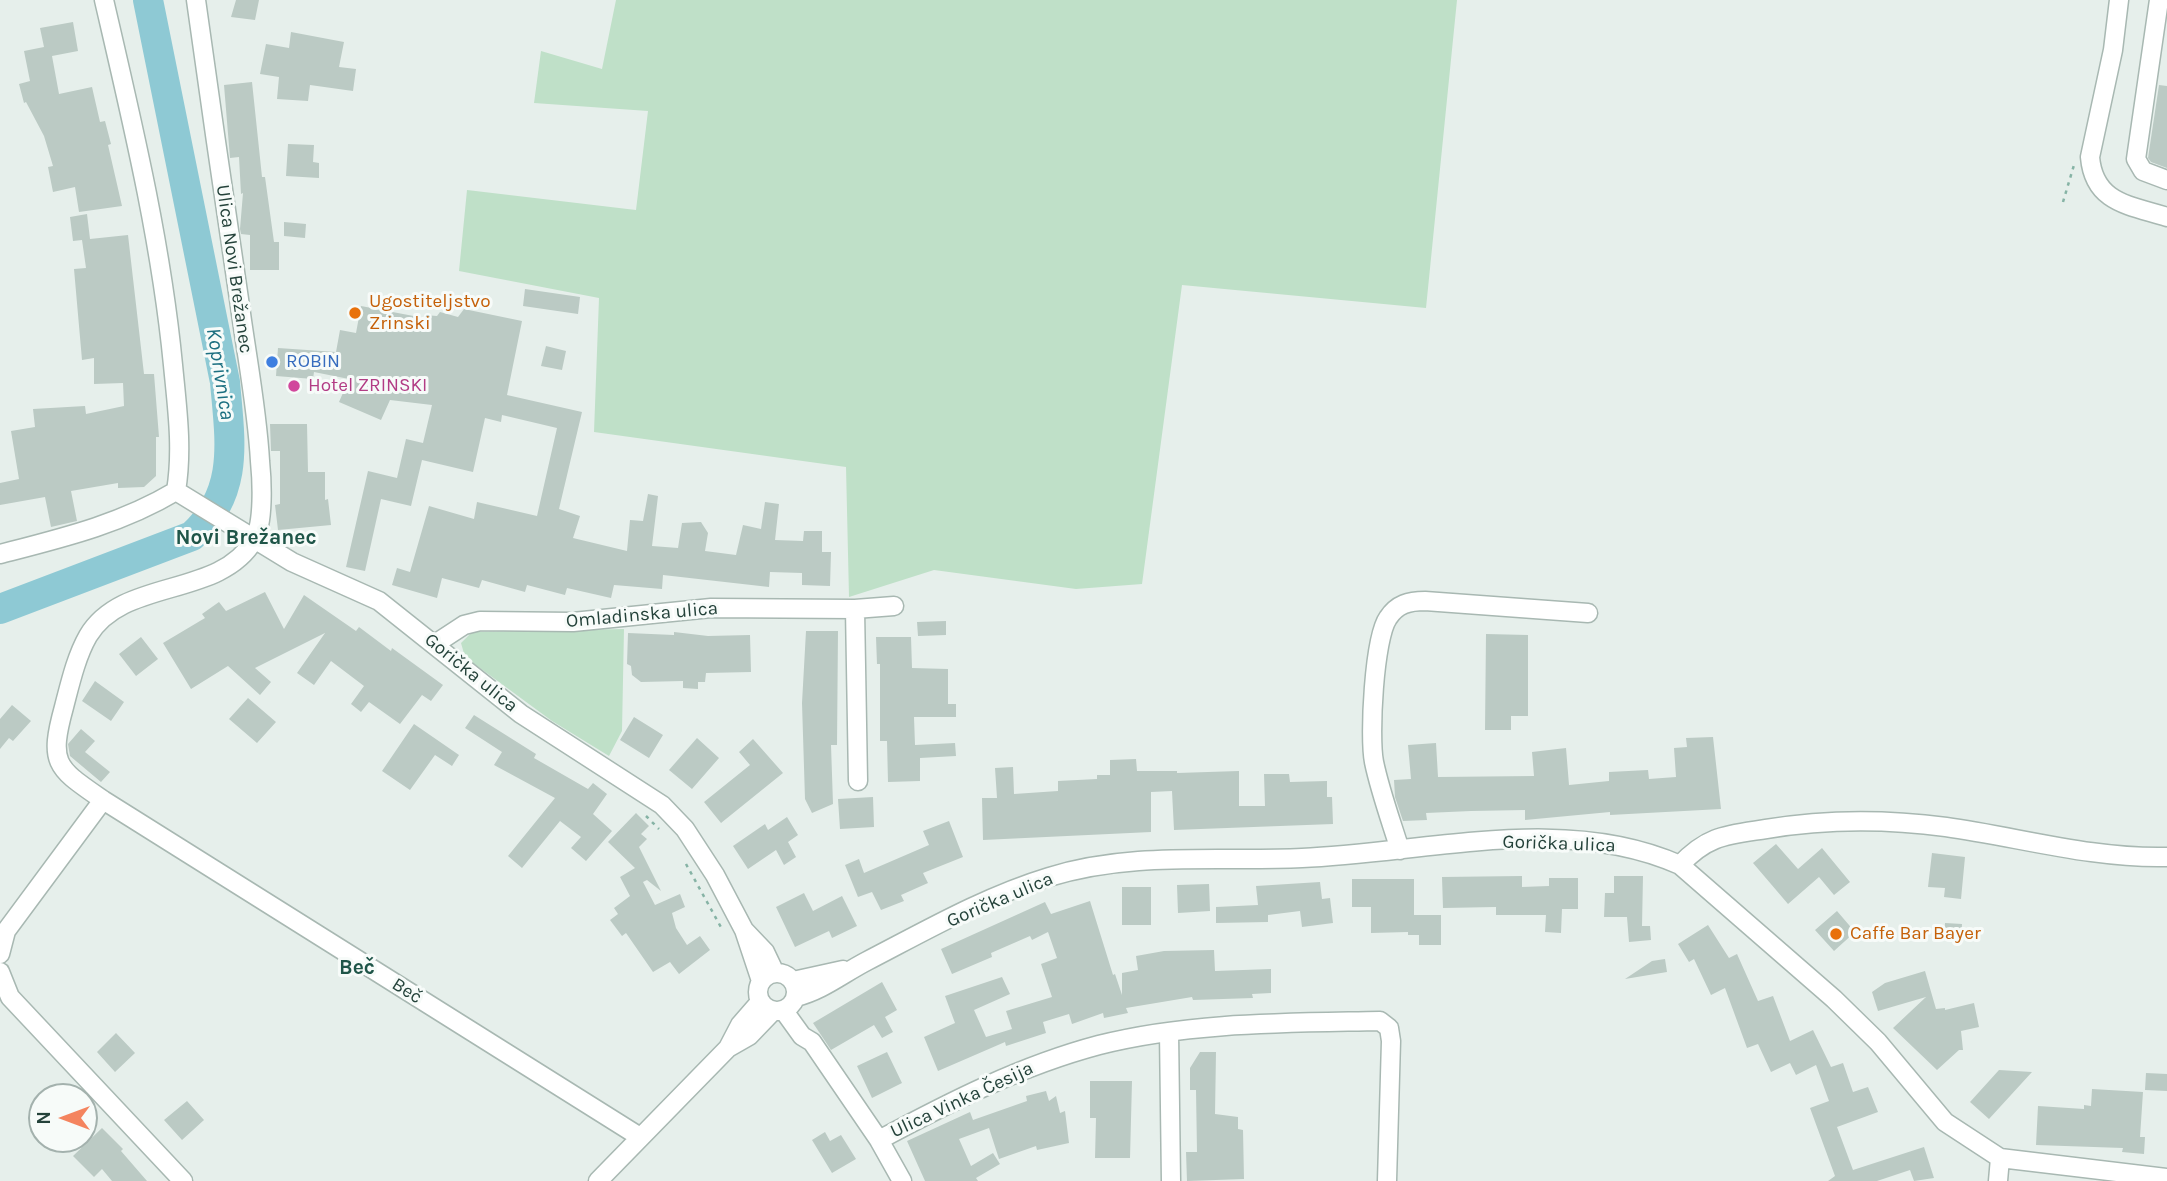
<!DOCTYPE html>
<html>
<head>
<meta charset="utf-8">
<style>
  body { margin:0 }
  #map { position:relative; width:2167px; height:1181px; overflow:hidden; background:#e6efeb; font-family:Karla,sans-serif }
  canvas { display:block }
  .north { position:absolute; left:28px; top:1083px; width:70px; height:70px; box-sizing:border-box; background:#f7fbf9; border:2px solid #a3b1ad; border-radius:50%; rotate:270deg; font-size:19px; font-weight:700; line-height:28px; text-align:center; color:#24423a }
  .north::after { content:''; display:block; margin:auto; width:24px; height:32px; background:#f4845f; clip-path:polygon(50% 0,100% 100%,50% 72%,0 100%) }
</style>
</head>
<body>
<div id="map">
<canvas width="2167" height="1181"></canvas>
<div class="north">N</div>
</div>
<script>
const c = document.querySelector('canvas').getContext('2d');
c.lineJoin = 'round';
function fillPath(path, color) {
  c.fillStyle = color;
  c.fill(path, 'evenodd');
}
function strokePath(path, color, width, dash) {
  c.strokeStyle = color;
  c.lineWidth = width;
  c.lineCap = dash ? 'butt' : 'round';
  c.setLineDash(dash || []);
  c.stroke(path);
}
function label(font, color, halo, rows, align = 'center') {
  c.font = font + ' Karla,sans-serif';
  c.lineWidth = 6;
  c.setLineDash([]);
  c.textBaseline = 'middle';
  c.strokeStyle = halo;
  c.fillStyle = color;
  for (const [text, x, y, turn = 0] of rows) {
    c.save();
    c.translate(x, y);
    c.rotate((+turn || 0) * Math.PI / 180);
    c.textAlign = isNaN(turn) ? turn : align;
    if (halo) c.strokeText(text, 0, 0);
    c.fillText(text, 0, 0);
    c.restore();
  }
}
fillPath(new Path2D(`
  M616 0H1457L1426 308 1182 285 1142 584 1076 589 934 570 849 597 846 467 594 432 599 298 459 271 467 190 636 210 648 111 534 103 541 51 602 69Z
  M624 629 622 731 609 756 552 721 465 657 461 643 472 632Z`), '#bfe0c8');
strokePath(new Path2D(`
  M0 609 192 536C240 492 230 441 225 382L148 0`), '#8ec9d4', 30);
fillPath(new Path2D(`
  M236 0H259L255 20 231 17Z
  M73 22 78 51 52 56 59 94 92 87 100 122 105 121 111 144 108 145 122 206 79 212 75 187 53 192 48 167 53 166 44 136 26 102 24 103 19 84 30 81 24 51 44 47 40 28Z
  M291 32 344 42 339 67 356 69 353 91 310 85 308 101 277 99 279 77 260 74 266 44 289 48Z
  M252 82 262 177H265L274 242H279V270H250V235L241 234 240 229 243 193 241 194 239 157 230 158 224 85Z
  M2159 85 2167 86V168L2151 162 2148 158Z
  M288 144 314 145 313 162 319 163V178L286 176Z
  M87 214 90 239 128 235 144 374H154L159 437H156V476L144 487 118 488V483L71 491 77 521 51 527 45 497 0 505V483L19 479 11 431 35 427 33 409 85 406 86 414 124 406 123 383 94 384V358L82 360 74 269 86 268 82 240 73 241 70 217Z
  M284 222 306 224 305 238 284 236Z
  M525 289 580 297 578 314 523 306Z
  M361 306 424 318 425 315 437 316 440 312 458 317 464 309 522 321 507 395 582 412 559 509 580 516 573 538 627 551 630 520 643 521 648 494 658 496 652 546 678 548 682 523 701 522 708 533 705 551 736 555 743 525 761 529 765 502 779 504 775 540 803 541 804 531H822V552H831L830 586 802 585V573L770 572 769 587 663 575 662 589 614 585 611 598 567 588 565 595 527 585 525 592 482 580 479 588 442 578 437 598 392 585 397 568 410 572 429 506 474 519 477 502 537 516 557 428 502 415 501 422 485 418 473 472 422 460 411 506 381 499 365 571 346 567 368 471 397 478 406 439 423 443 432 405 390 400 381 420 339 402 349 379 314 372 313 379 276 376 278 348 336 352 340 330 356 333Z
  M546 346 566 351 562 370 541 366Z
  M270 424H307L308 472H325V500L328 499 331 525 278 530 275 505 280 504V451H271Z
  M265 592 284 629 304 595 356 631 359 627 391 651 392 648 443 685 431 701 422 695 400 724 369 702 361 712 351 704 364 686 331 661 314 685 297 673 325 633 255 668 271 682 260 695 228 666 191 689 163 643 205 618 202 614 219 602 226 611Z
  M946 621V635L918 636 917 622Z
  M806 631H838L837 745H831L833 804 812 813 805 799 802 703Z
  M674 632 708 636 750 635 751 672 706 673 705 682H698V689L683 688V681L641 682 632 675 631 666 627 664 628 633 674 635Z
  M1486 634 1528 635V716H1511V730H1485Z
  M141 637 158 659 136 676 119 654Z
  M876 637H911L912 668 948 669V704H956V717H914L915 745 955 743 956 756 920 758V781L888 782 887 741H880V664H877Z
  M95 681 124 702 111 721 82 701Z
  M248 698 276 722 257 743 229 719Z
  M12 705 31 721 13 741 9 738 0 749V719Z
  M474 715 536 754 534 758 588 789 593 783 607 794 593 814 612 831 586 861 571 848 581 837 560 821 522 868 508 856 555 798 494 765 502 752 465 728Z
  M634 717 663 735 649 758 620 740Z
  M414 724 459 755 452 766 435 755 410 790 382 771Z
  M81 729 95 741 85 752 110 772 101 782 70 756 68 744Z
  M1713 737 1721 809 1610 815V812L1525 820V810L1471 811 1426 813 1427 820 1403 821 1395 797 1394 780 1411 779 1408 745 1436 743 1438 777 1534 776 1532 752 1566 748 1569 785 1609 781V772L1648 770 1649 779 1676 777 1674 748 1687 747 1686 738Z
  M697 738 719 758 692 789 669 770Z
  M753 739 783 773 721 823 704 802 750 765 739 752Z
  M1136 759 1137 771H1177V773L1239 771V806H1265L1264 774H1289L1290 782 1327 781V797H1332L1333 824 1174 830 1172 791 1151 792V832L983 840 982 798H997L995 768 1013 767 1014 794 1058 791V781L1097 779V775H1110V760Z
  M873 797 874 827 840 829 838 799Z
  M636 813 649 826 641 834 647 839 639 847 661 891 647 880 643 882 655 905 680 894 685 907 672 913 676 928 687 945 700 936 710 950 679 974 670 962 653 972 626 933 622 936 610 920 618 914 614 908 630 896 620 877 635 868 608 842Z
  M787 817 798 835 788 842 796 857 784 865 776 850 748 869 733 846 765 824 768 830Z
  M949 821 963 857 923 873 928 883 901 895 904 901 881 910 872 892 858 897 845 865 859 859 864 873 929 845 923 831Z
  M1776 844 1798 869 1822 848 1850 882 1834 895 1819 877 1788 904 1753 863Z
  M1932 853 1965 857 1961 899 1944 897 1945 888 1928 887Z
  M1522 876V887L1549 886V878H1578V909H1562L1561 933 1545 932 1546 915H1496V907L1443 908 1442 877Z
  M1614 876H1643L1642 926H1650L1651 940 1629 942 1627 917H1604L1605 893H1614Z
  M1352 879H1414V915H1441V945H1419V935H1408V932L1371 933V907H1352Z
  M1320 882 1322 899 1330 898 1333 923 1302 927 1300 911 1268 915V922L1216 923V907L1258 905 1256 886Z
  M1209 884 1210 911 1178 913 1177 885Z
  M1122 887H1151V925H1122Z
  M804 893 813 911 842 896 857 926 832 938 829 931 795 947 776 907Z
  M1090 901 1113 975 1115 974 1122 995V973L1138 970 1136 956 1164 951 1214 950 1215 971 1271 969V993L1252 994 1253 998 1193 1000 1192 997 1126 1008 1128 1013 1104 1018 1103 1013 1072 1024 1069 1014 1043 1022 1046 1033 1006 1046 1005 1042 938 1071 924 1037 955 1023 945 996 1002 977 1010 994 974 1010 986 1037 1012 1029 1006 1011 1052 997 1041 964 1057 958 1048 932 1032 940 1030 936 991 953 992 957 952 974 941 949 1045 902 1051 914Z
  M1837 911 1855 932 1834 951 1815 930Z
  M1945 923 1962 924 1961 941 1944 940Z
  M1708 925 1729 958 1737 954 1758 1001 1773 996 1790 1041 1813 1030 1831 1067 1843 1063 1853 1092 1868 1087 1878 1112 1837 1127 1853 1170 1924 1147 1934 1178 1914 1181 1910 1170 1877 1181H1828L1835 1176 1810 1108 1829 1101 1816 1065 1796 1075 1790 1063 1771 1072 1758 1044 1747 1048 1725 988 1711 995 1694 959 1689 962 1678 944Z
  M1665 959 1667 972 1625 979 1652 961Z
  M1925 971 1936 1009 1945 1008V1010L1974 1003 1979 1027 1961 1031 1963 1050H1959L1937 1070 1893 1028 1926 997 1878 1011 1872 992 1885 983Z
  M882 982 897 1010 885 1017 893 1032 882 1038 874 1025 831 1050 813 1023Z
  M116 1033 135 1053 115 1072 97 1052Z
  M887 1052 902 1083 872 1098 857 1066Z
  M1200 1052H1216L1215 1114 1238 1117V1129L1243 1130 1244 1179 1187 1181 1186 1152H1197L1196 1090H1190V1068Z
  M1999 1070 2032 1072 1989 1119 1970 1102Z
  M2146 1073 2167 1074V1091L2145 1090Z
  M1090 1081H1132L1130 1158H1095L1096 1118H1090Z
  M2092 1089 2143 1092 2140 1137H2145L2144 1154 2122 1152 2123 1148 2036 1145 2038 1106 2084 1109V1105L2091 1106Z
  M1046 1091 1049 1101 1056 1096 1060 1113 1065 1111 1069 1143 1037 1150 1036 1146 999 1159 989 1128 959 1139 971 1166 993 1153 1000 1164 976 1178 978 1181H925L907 1141 970 1112 973 1120 1027 1101 1026 1096Z
  M187 1101 204 1120 182 1140 164 1120Z
  M102 1128 123 1149 121 1151 147 1181H112L102 1169 94 1177 73 1156Z
  M825 1132 830 1141 841 1135 856 1159 832 1173 812 1140Z`), '#bbcac4');
const minor = new Path2D(`
  M104 0C132 121 161 241 173 365 177 407 183 449 176 491L292 562 379 601 521 714 662 805 685 829 715 875 744 930 761 981
  M196 0C210 100 224 199 239 299 246 353 257 407 260 461 262 481 264 523 254 540 219 599 123 577 88 636 76 657 70 684 64 707 48 765 57 768 103 800L640 1137
  M2119 0 2113 50 2090 157C2094 203 2129 205 2167 217
  M2159 0 2136 159 2143 171 2167 180
  M0 554C62 538 121 524 176 491
  M855 609 858 781
  M435 644 464 625 480 621 573 622 711 608 855 609 894 606
  M1400 850C1391 821 1380 791 1374 762 1369 737 1374 638 1388 618 1397 604 1409 601 1425 601L1588 613
  M1680 865C1708 835 1727 835 1766 829 1825 819 1886 819 1946 827 2018 837 2093 859 2167 857
  M744 930 765 952 775 973
  M0 954 6 931 103 800
  M0 972 10 997 183 1181
  M758 992a19 19 0 1 1 38 0a19 19 0 1 1-38 0Z
  M793 981 843 970
  M796 997C823 990 842 974 867 961 925 931 986 896 1049 877 1132 851 1218 862 1302 858 1425 853 1564 813 1680 865L1834 999 1878 1042 1945 1122 2000 1158 2167 1178
  M784 1011 802 1036 812 1042 879 1140 902 1181
  M1169 1032 1171 1181
  M728 1048 740 1025 760 1002
  M879 1140C950 1102 1020 1066 1099 1045 1190 1022 1287 1023 1380 1021L1389 1028 1391 1041 1387 1181
  M598 1181 728 1048 749 1036 773 1011
  M1998 1181 2000 1158`);
strokePath(minor, '#a8b8b2', 21);
strokePath(new Path2D(`
  M2063 202 2074 165
  M646 816 659 829
  M686 864 722 929`), '#86b3a5', 2.5, [3.5, 5]);
strokePath(minor, '#fff', 18);
for (const [x, y, r, color] of [
  [355,313,7,"#e8710a"],
  [272,362,7,"#3f7fe0"],
  [294,386,7,"#d1479c"],
  [1836,934,7,"#e8710a"]
]) {
  const dot = new Path2D();
  dot.arc(x, y, r, 0, 2 * Math.PI);
  c.fillStyle = color;
  c.fill(dot);
  strokePath(dot, '#f7fbf9', 2.5);
}
label('19px', '#24423a', '#f7fbf9', [
  ["Ulica Novi Brežanec",234,269,82],
  ["Omladinska ulica",642,615,-5],
  ["Gorička ulica",471,673,39],
  ["Gorička ulica",1559,844,2],
  ["Gorička ulica",1000,900,-23],
  ["Beč",407,991,32],
  ["Ulica Vinka Česija",962,1100,-25]
]);
label('19px', '#c56008', '#f7fbf9', [
  ["Ugostiteljstvo",369,302],
  ["Zrinski",369,324],
  ["Caffe Bar Bayer",1850,934]
], 'left');
label('19px', '#366cbe', '#f7fbf9', [
  ["ROBIN",286,362]
], 'left');
label('19px', '#b23c85', '#f7fbf9', [
  ["Hotel ZRINSKI",308,386]
], 'left');
label('italic 21px', '#1c6f80', '#f7fbf9', [
  ["Koprivnica",220,374,81]
]);
label('bold 21px', '#1f5548', '#f7fbf9', [
  ["Novi Brežanec",246,538],
  ["Beč",357,968]
]);
</script>
</body>
</html>
